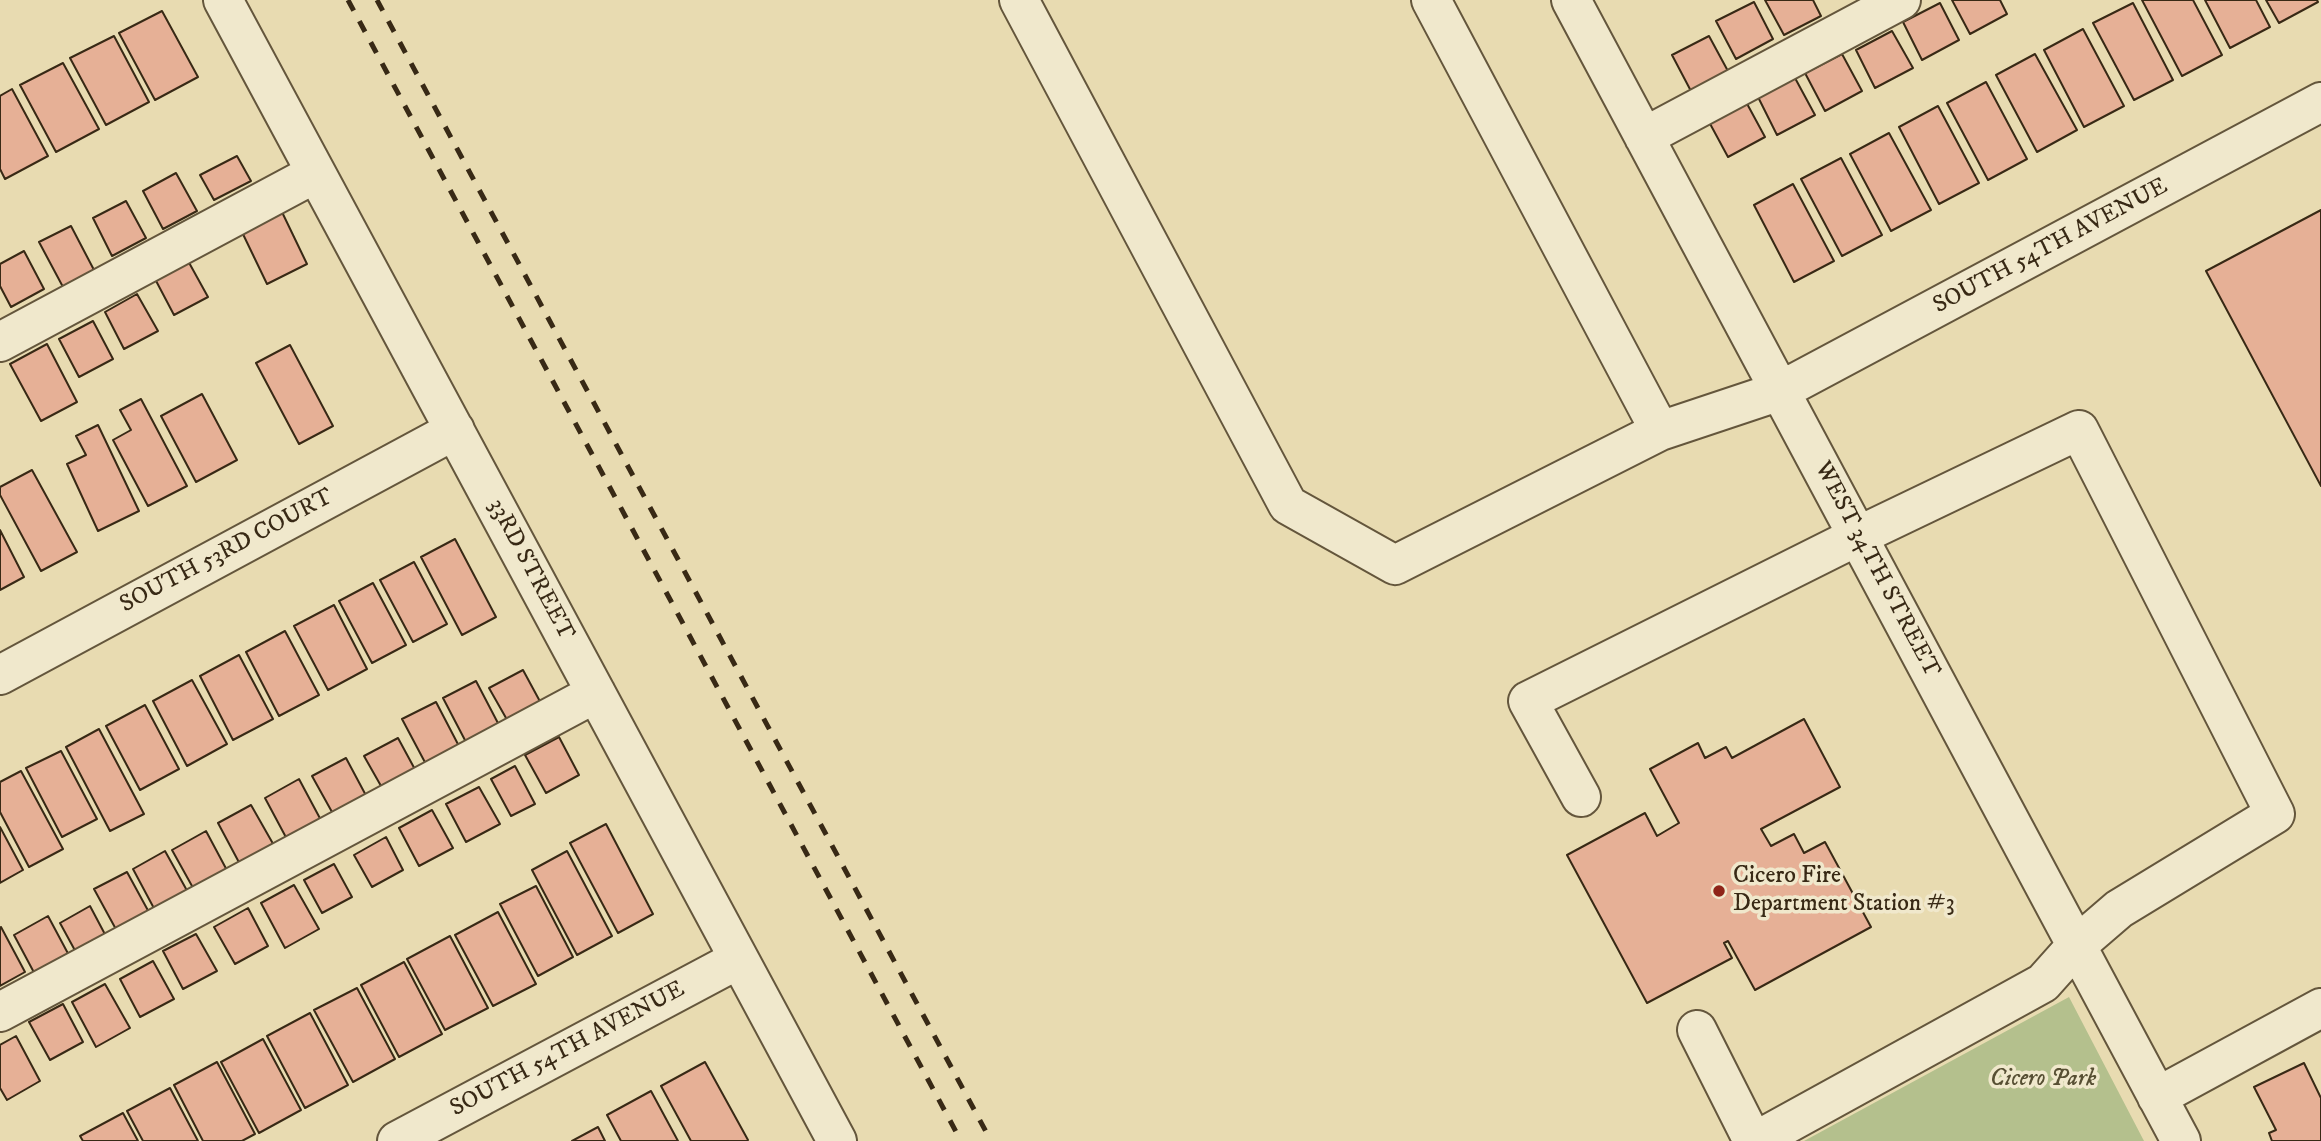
<!DOCTYPE html>
<html>
<head>
<meta charset="utf-8">
<style>
  body { margin:0 }
  canvas { display:block; background:#e8dbb1 }
</style>
</head>
<body>
<canvas width="2321" height="1141"></canvas>
<script>
const c = document.querySelector('canvas').getContext('2d');
c.lineJoin = 'round';
function fillPath(path, color) {
  c.fillStyle = color;
  c.fill(path, 'evenodd');
}
function strokePath(path, color, width, dash) {
  c.strokeStyle = color;
  c.lineWidth = width;
  c.lineCap = dash ? 'butt' : 'round';
  c.setLineDash(dash || []);
  c.stroke(path);
}
function label(font, color, halo, rows, align = 'center') {
  c.font = font + ' "IM FELL DW Pica",serif';
  c.lineWidth = 7;
  c.setLineDash([]);
  c.textBaseline = 'middle';
  c.strokeStyle = halo;
  c.fillStyle = color;
  for (const [text, x, y, turn = 0] of rows) {
    c.save();
    c.translate(x, y);
    c.rotate((+turn || 0) * Math.PI / 180);
    c.textAlign = isNaN(turn) ? turn : align;
    if (halo) c.strokeText(text, 0, 0);
    c.fillText(text, 0, 0);
    c.restore();
  }
}
fillPath(new Path2D(`
  M2069 997 2144 1141H1804Z`), '#b4c08d');
const building = new Path2D(`
  M1765 0H1813L1821 16 1784 35Z
  M1952 0H2000L2007 14 1970 34Z
  M2142 0H2193L2222 55 2182 76Z
  M2205 0H2256L2270 27 2230 48Z
  M2266 0H2317L2318 2 2279 23Z
  M1754 2 1773 39 1736 59 1716 21Z
  M1940 3 1959 40 1922 60 1903 22Z
  M2133 3 2173 80 2134 100 2093 23Z
  M162 11 198 77 155 100 119 33Z
  M2083 29 2124 106 2084 127 2044 50Z
  M1892 31 1913 68 1875 88 1856 50Z
  M114 36 149 102 106 125 70 58Z
  M1709 36 1729 73 1692 93 1672 55Z
  M1842 54 1862 91 1825 111 1805 73Z
  M2035 54 2077 130 2037 152 1996 75Z
  M63 63 99 129 56 152 20 85Z
  M1795 78 1815 115 1777 135 1758 97Z
  M1986 82 2027 159 1988 180 1947 103Z
  M12 89 48 156 5 179 0 169V96Z
  M1745 100 1765 137 1728 157 1708 120Z
  M1938 106 1979 183 1939 204 1899 127Z
  M1889 133 1931 210 1891 231 1850 154Z
  M237 156 251 181 214 200 200 175Z
  M1841 158 1882 235 1842 256 1801 179Z
  M176 173 197 211 163 229 143 191Z
  M1793 184 1834 261 1794 282 1754 205Z
  M126 201 146 238 112 256 93 218Z
  M281 210 307 264 267 284 241 230Z
  M2321 210V486L2206 271Z
  M71 226 94 270 63 287 39 242Z
  M24 251 44 289 11 307 0 286V264Z
  M187 259 208 297 174 315 154 277Z
  M137 294 158 331 124 349 105 312Z
  M93 321 113 359 79 377 59 339Z
  M47 344 77 402 41 421 10 364Z
  M290 345 333 426 299 444 256 363Z
  M202 394 237 460 196 482 161 416Z
  M141 399 187 486 148 506 113 440 131 430 120 410Z
  M98 425 139 511 98 531 67 464 86 455 76 436Z
  M32 470 77 552 41 571 0 495V487Z
  M0 530 24 577 0 590Z
  M455 539 496 617 462 635 421 557Z
  M414 562 447 624 413 642 380 580Z
  M373 583 406 645 372 663 339 601Z
  M334 605 367 669 328 690 294 626Z
  M285 631 319 695 279 716 246 652Z
  M239 655 273 719 233 740 200 676Z
  M523 670 543 707 510 725 489 688Z
  M192 680 227 744 187 766 153 701Z
  M476 681 500 727 467 744 443 698Z
  M436 702 461 750 428 768 402 719Z
  M145 705 179 769 140 790 106 726Z
  M1804 719 1840 787 1761 829 1771 846 1794 834 1804 853 1825 842 1871 927 1755 990 1728 941 1724 943 1732 958 1647 1003 1567 855 1645 813 1657 836 1679 823 1650 769 1698 743 1705 758 1726 747 1732 758Z
  M99 729 144 814 110 831 66 747Z
  M559 737 579 775 546 793 525 755Z
  M398 738 418 775 385 793 364 756Z
  M61 751 97 819 62 837 26 768Z
  M346 758 370 803 337 821 312 776Z
  M515 766 535 804 511 816 491 779Z
  M21 771 63 849 29 867 0 812V782Z
  M299 779 323 824 289 843 265 798Z
  M479 787 500 824 466 842 446 804Z
  M251 805 276 849 242 868 218 823Z
  M432 810 453 848 419 866 399 828Z
  M606 824 653 914 618 933 570 843Z
  M0 827 23 870 0 883Z
  M206 831 230 876 197 895 172 850Z
  M386 837 403 870 372 887 354 855Z
  M165 851 190 896 157 914 133 869Z
  M567 851 612 936 577 955 532 870Z
  M334 864 352 897 322 913 304 880Z
  M127 872 151 916 118 933 94 889Z
  M294 885 319 929 285 948 261 903Z
  M536 886 573 957 538 976 500 904Z
  M90 906 108 940 78 956 60 923Z
  M248 908 268 946 235 964 214 927Z
  M498 912 536 984 493 1006 455 935Z
  M48 916 72 961 38 980 14 935Z
  M1 927 25 972 0 986V928Z
  M196 934 217 971 183 989 163 951Z
  M450 936 488 1008 445 1030 407 959Z
  M153 961 174 999 140 1017 120 979Z
  M404 962 442 1034 399 1057 361 985Z
  M105 984 130 1028 96 1047 72 1002Z
  M357 988 395 1059 353 1082 314 1010Z
  M63 1004 83 1042 50 1060 29 1022Z
  M310 1013 348 1085 305 1108 267 1036Z
  M16 1036 40 1081 7 1100 0 1088V1045Z
  M263 1039 301 1110 259 1133 221 1062Z
  M217 1062 255 1134 242 1141H203L174 1085Z
  M705 1062 748 1140 747 1141H691L661 1086Z
  M2304 1063 2321 1098V1141H2272L2269 1133 2276 1130 2254 1087Z
  M170 1088 198 1141H143L127 1111Z
  M651 1091 678 1141H621L607 1115Z
  M123 1113 138 1141H83L80 1136Z
  M598 1127 605 1141H572Z`);
fillPath(building, '#e6b096');
strokePath(building, '#382915', 2);
const minor = new Path2D(`
  M223 0 837 1141
  M1019 0 1288 505 1395 565 1660 431
  M1431 0 1660 431 1780 391 2321 102
  M1571 0 2181 1141
  M1644 137 1901 0
  M0 342 316 173
  M0 675 455 430
  M1581 797 1528 701 1858 536 2079 430 2275 814 2119 909 2076 946 2043 983 1756 1141
  M0 1012 596 693
  M1697 1030 1753 1141
  M2157 1097 2321 1008
  M397 1141 739 959`);
strokePath(minor, '#64563c', 42);
strokePath(minor, '#f0e8cc', 38);
strokePath(new Path2D(`
  M348 0 961 1141
  M377 0 991 1141`), '#382915', 5, [12, 12]);
for (const [x, y, r, color] of [
  [1719,891,7,"#8f2418"]
]) {
  const dot = new Path2D();
  dot.arc(x, y, r, 0, 2 * Math.PI);
  c.fillStyle = color;
  c.fill(dot);
  strokePath(dot, '#f0e8cc', 2.5);
}
label('24px', '#382915', '#f0e8cc', [
  ["SOUTH 54TH AVENUE",2051,247,-28],
  ["SOUTH 53RD COURT",227,552,-28],
  ["33RD STREET",530,570,62],
  ["WEST 34TH STREET",1876,570,62],
  ["SOUTH 54TH AVENUE",568,1050,-28]
]);
label('24px', '#382915', '#f0e8cc', [
  ["Cicero Fire",1733,877],
  ["Department Station #3",1733,905]
], 'left');
label('italic 24px', '#574f33', '#f0e8cc', [
  ["Cicero Park",2043,1080]
]);
</script>
</body>
</html>
